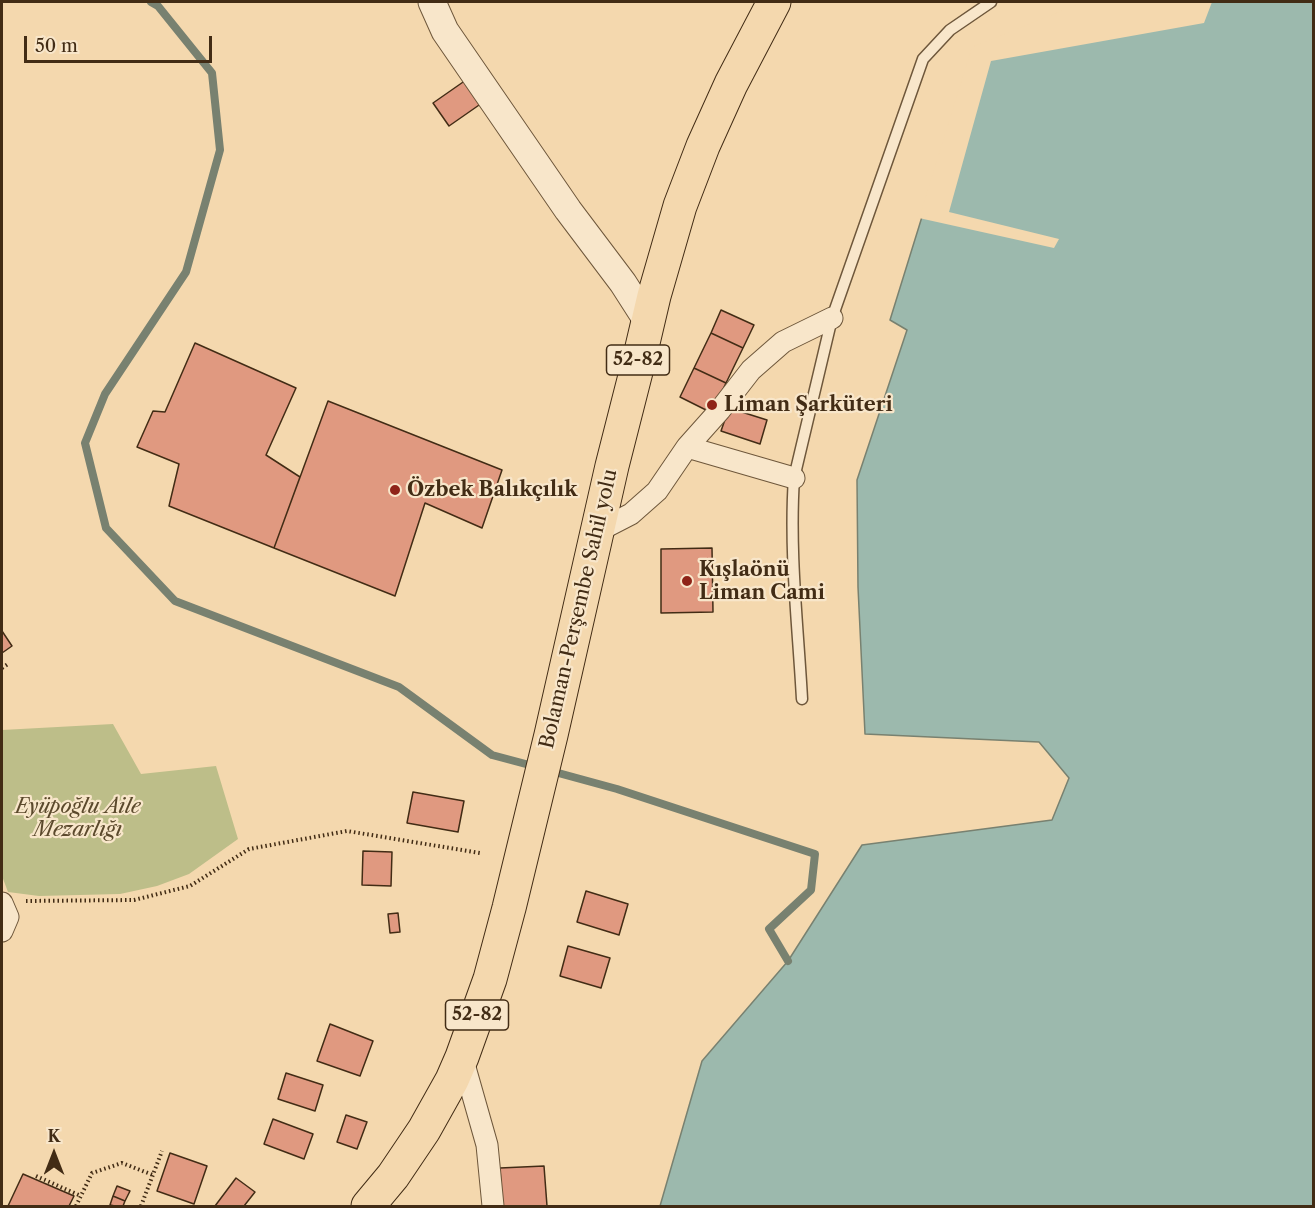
<!DOCTYPE html>
<html>
<head>
<meta charset="utf-8">
<style>
  body { margin:0 }
  #map { position:relative; width:1315px; height:1208px; overflow:hidden; background:#f4d8ae; font-family:"Libre Caslon Text",serif }
  canvas { display:block }
  .frame { position:absolute; inset:0; border:3px solid #422c15; pointer-events:none }
  .north { position:absolute; left:24px; top:1124px; width:60px; height:60px; -webkit-text-stroke:4px #f8e6ca; paint-order:stroke; rotate:0deg; font-size:16px; font-weight:700; line-height:24px; text-align:center; color:#422c15 }
  .north::after { content:''; display:block; margin:auto; width:21px; height:27px; background:#422c15; clip-path:polygon(50% 0,100% 100%,50% 72%,0 100%) }
  .scale { position:absolute; left:24px; top:36px; width:188px; height:27px; box-sizing:border-box; border:3px solid #422c15; border-top:0; padding-left:8px; font-size:18px; line-height:21px; white-space:nowrap; color:#422c15; -webkit-text-stroke:4px #f8e6ca; paint-order:stroke }
</style>
</head>
<body>
<div id="map">
<canvas width="1315" height="1208"></canvas>
<div class="frame"></div>
<div class="north">K</div>
<div class="scale">50 m</div>
</div>
<script>
const c = document.querySelector('canvas').getContext('2d');
c.lineJoin = 'round';
function fillPath(path, color) {
  c.fillStyle = color;
  c.fill(path, 'evenodd');
}
function strokePath(path, color, width, dash) {
  c.strokeStyle = color;
  c.lineWidth = width;
  c.lineCap = dash ? 'butt' : 'round';
  c.setLineDash(dash || []);
  c.stroke(path);
}
function label(font, color, halo, rows, align = 'center') {
  c.font = font + ' "Libre Caslon Text",serif';
  c.lineWidth = 4.5;
  c.setLineDash([]);
  c.textBaseline = 'middle';
  c.strokeStyle = halo;
  c.fillStyle = color;
  for (const [text, x, y, turn = 0] of rows) {
    c.save();
    c.translate(x, y);
    c.rotate((+turn || 0) * Math.PI / 180);
    c.textAlign = isNaN(turn) ? turn : align;
    if (halo) c.strokeText(text, 0, 0);
    c.fillText(text, 0, 0);
    c.restore();
  }
}
fillPath(new Path2D(`
  M113 724 141 774 216 766 238 839 189 874 157 886 120 894 39 896 8 892 2 876V730Z`), '#bdbe89');
const water = new Path2D(`
  M1092 2H1313V1206H660L702 1061 788 961 862 845 1052 820 1069 778 1039 742 865 734 858 587 857 480 907 330 890 320 974 49Z`);
fillPath(water, '#9cb9ad');
strokePath(water, '#788170', 1.5);
fillPath(new Path2D(`
  M1084 2H1212L1204 23 991 61 949 212 1059 239 1054 248 919 218 972 47Z`), '#f4d8ae');
strokePath(new Path2D(`
  M151 2 158 6 212 73 220 150 186 272 105 394 85 443 106 528 175 601 399 687 492 755 537 767
  M551 771 617 789 815 854 811 890 769 929 788 961`), '#788170', 8);
const building = new Path2D(`
  M466 80 482 103 449 126 433 103Z
  M721 310 754 325 743 348 711 333Z
  M711 333 743 348 726 383 694 368Z
  M195 343 296 388 266 455 300 477 274 548 169 506 179 464 137 447 153 411 165 412Z
  M694 368 726 383 712 413 680 397Z
  M328 401 502 470 482 528 425 503 395 596 274 548Z
  M729 408 767 420 760 444 721 431Z
  M712 548 713 612 661 613V549Z
  M2 631 12 646 2 653Z
  M413 792 464 801 458 832 407 823Z
  M363 851 392 852 391 886 362 885Z
  M586 891 628 904 619 935 577 922Z
  M398 913 400 932 390 933 388 914Z
  M568 946 610 958 601 988 560 976Z
  M330 1024 373 1041 360 1076 317 1061Z
  M286 1073 323 1085 315 1111 278 1099Z
  M346 1115 367 1122 357 1149 337 1142Z
  M273 1119 313 1134 304 1159 264 1144Z
  M170 1153 207 1166 194 1204 157 1191Z
  M544 1166 547 1206H502L500 1168Z
  M23 1174 74 1196 69 1206H8Z
  M236 1178 255 1192 244 1206H215Z
  M117 1186 130 1191 125 1201 113 1196Z
  M113 1196 125 1201 123 1206H115L110 1205Z`);
fillPath(building, '#e09980');
strokePath(building, '#422c15', 1.5);
const service = new Path2D(`
  M802 699C798 626 789 551 794 478L832 318 923 59 950 30 991 2`);
const minor = new Path2D(`
  M687 447 720 410 751 370 783 342 832 318
  M598 531 631 514 657 491 687 447 794 478
  M2 903 8 917 2 931
  M462 1057 487 1145 493 1206`);
const tertiary = new Path2D(`
  M432 2 445 31 568 210 623 283 648 322`);
const primary = new Path2D(`
  M368 1206 393 1176 424 1130 452 1080 462 1057 490 979 509 908 551 735 612 466 639 360 654 296 680 206 703 146 731 84 774 2`);
strokePath(service, '#6e573b', 13);
strokePath(minor, '#6e573b', 23);
strokePath(tertiary, '#6e573b', 29);
strokePath(primary, '#422c15', 35);
strokePath(new Path2D(`
  M2 668 8 664
  M26 901 134 900 190 886 249 849 347 831 480 853
  M36 1176 81 1196
  M76 1206 92 1173 122 1163 153 1175
  M141 1206 162 1151`), '#422c15', 4, [1.5, 3]);
strokePath(service, '#f8e6ca', 10);
strokePath(minor, '#f8e6ca', 21);
strokePath(tertiary, '#f8e6ca', 27);
strokePath(primary, '#f4d8ae', 33);
for (const [x, y, r, color] of [
  [712,405,6,"#8f2418"],
  [395,490,6,"#8f2418"],
  [687,581,6,"#8f2418"]
]) {
  const dot = new Path2D();
  dot.arc(x, y, r, 0, 2 * Math.PI);
  c.fillStyle = color;
  c.fill(dot);
  strokePath(dot, '#f8e6ca', 2);
}
for (const [x, y, w] of [
  [638,360,63],
  [477,1015,63]
]) {
  const box = new Path2D();
  box.roundRect(x - w / 2, y - 15, w, 30, 4.5);
  c.fillStyle = '#f8e6ca';
  c.fill(box);
  strokePath(box, '#422c15', 1.5);
}
label('bold 18px', '#422c15', null, [
  ["52-82",638,360],
  ["52-82",477,1015]
]);
label('bold 20px', '#422c15', '#f8e6ca', [
  ["Liman Şarküteri",724,405],
  ["Özbek Balıkçılık",407,490],
  ["Kışlaönü",699,570],
  ["Liman Cami",699,593]
], 'left');
label('20px', '#422c15', '#f8e6ca', [
  ["Bolaman-Perşembe Sahil yolu",579,609,-77]
]);
label('italic 20px', '#5b492c', '#f8e6ca', [
  ["Eyüpoğlu Aile",78,807],
  ["Mezarlığı",78,830]
]);
</script>
</body>
</html>
